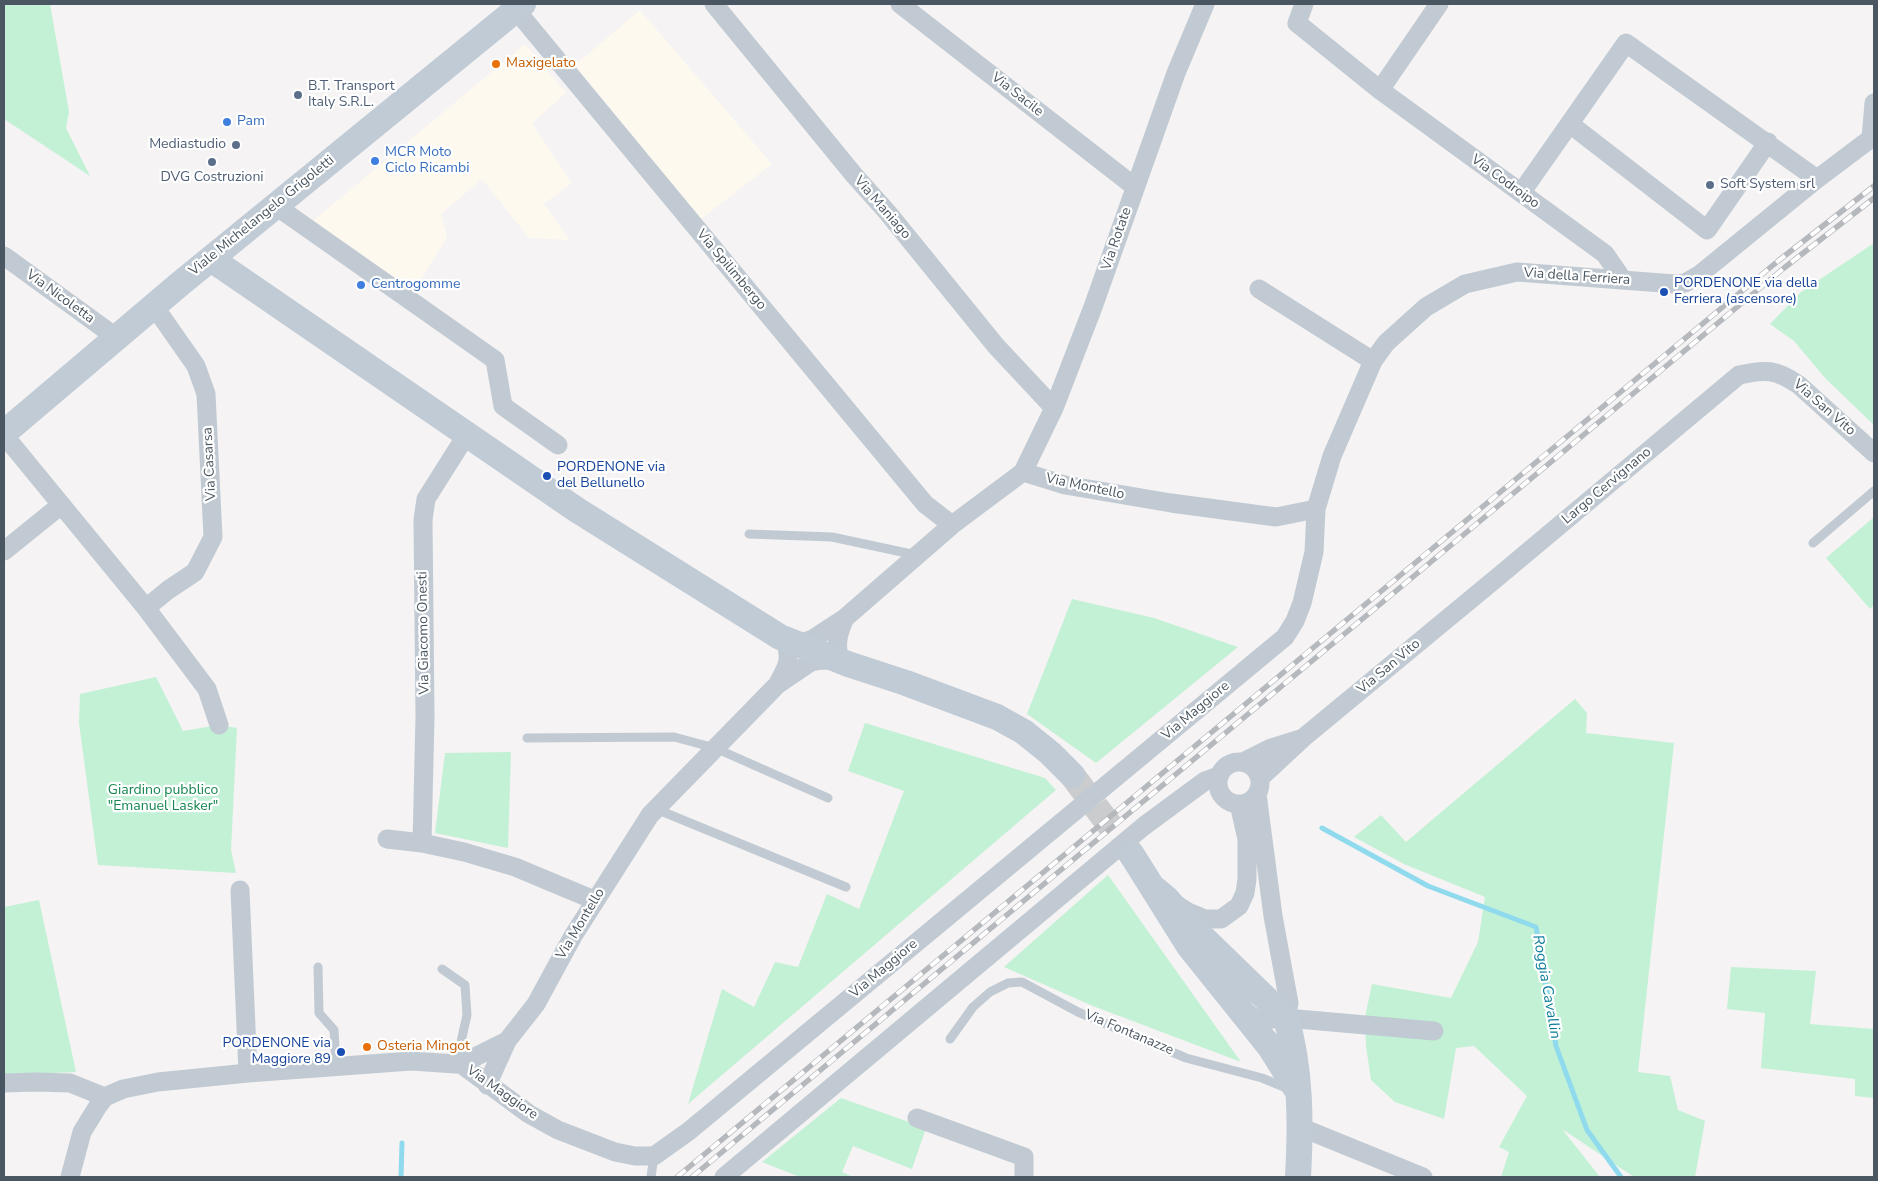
<!DOCTYPE html>
<html>
<head>
<meta charset="utf-8">
<style>
  body { margin:0 }
  #map { position:relative; width:1878px; height:1181px; overflow:hidden; background:#f5f3f3; font-family:"Nunito Sans",sans-serif }
  canvas { display:block }
  .frame { position:absolute; inset:0; border:5px solid #4a5661; pointer-events:none }
</style>
</head>
<body>
<div id="map">
<canvas width="1878" height="1181"></canvas>
<div class="frame"></div>
</div>
<script>
const c = document.querySelector('canvas').getContext('2d');
c.lineJoin = 'round';
function fillPath(path, color) {
  c.fillStyle = color;
  c.fill(path, 'evenodd');
}
function strokePath(path, color, width, dash) {
  c.strokeStyle = color;
  c.lineWidth = width;
  c.lineCap = dash ? 'butt' : 'round';
  c.setLineDash(dash || []);
  c.stroke(path);
}
function label(font, color, halo, rows, align = 'center') {
  c.font = font + ' "Nunito Sans",sans-serif';
  c.lineWidth = 4.5;
  c.setLineDash([]);
  c.textBaseline = 'middle';
  c.strokeStyle = halo;
  c.fillStyle = color;
  for (const [text, x, y, turn = 0] of rows) {
    c.save();
    c.translate(x, y);
    c.rotate((+turn || 0) * Math.PI / 180);
    c.textAlign = isNaN(turn) ? turn : align;
    if (halo) c.strokeText(text, 0, 0);
    c.fillText(text, 0, 0);
    c.restore();
  }
}
fillPath(new Path2D(`
  M640 10 772 164 701 219 575 65Z
  M525 44 566 93 532 123 572 183 544 204 570 240 529 238 482 179 441 214 447 237 414 291 313 221Z`), '#fdf9ef');
fillPath(new Path2D(`
  M4 4H50L69 112 66 128 90 176 4 119Z
  M1874 243V425L1826 379 1794 341 1770 324 1801 292Z
  M1874 517V605L1870 609 1826 558Z
  M1072 599 1154 618 1238 647 1096 763 1027 714Z
  M156 677 183 731 219 725 237 728 231 850 236 873 98 865 79 723 80 694Z
  M1575 699 1587 713 1586 733 1674 743 1638 1072 1670 1076 1678 1110 1705 1121 1695 1177H1634L1562 1129 1600 1177H1501L1509 1152 1499 1147 1527 1096 1474 1046 1456 1048 1444 1119 1395 1102 1371 1080 1366 1046 1365 1017 1372 984 1451 998 1478 942 1485 897 1404 864 1354 837 1381 815 1406 842Z
  M865 723 1045 778 1056 790 688 1104 722 989 754 1007 775 962 798 967 827 894 859 909 904 791 848 771Z
  M511 752 508 848 435 833 445 753Z
  M1108 875 1241 1062 1093 1006 1004 967Z
  M39 900 76 1072 4 1075V907Z
  M1731 967 1816 971 1810 1024 1874 1029V1098L1855 1096V1079L1761 1068 1765 1013 1727 1009Z
  M841 1098 926 1128 912 1169 853 1146 842 1172 853 1177H800L762 1162Z`), '#c3f1d5');
strokePath(new Path2D(`
  M1322 828 1428 886 1536 927 1556 1046 1587 1130 1621 1177
  M401 1177 402 1143`), '#90daee', 5);
strokePath(new Path2D(`
  M1072 775 1132 855`), '#caccce', 26, [26, 13]);
strokePath(new Path2D(`
  M749 534 832 537 916 555
  M1813 543 1874 491
  M527 738 674 737 715 748 828 798
  M656 809 846 887
  M318 967 319 1013 334 1030 336 1066
  M442 969 465 985 467 1015 456 1064
  M950 1039 973 1007 990 992 1008 983 1022 982 1078 1012 1186 1058 1262 1078 1289 1089
  M651 1177 654 1156`), '#c1cad2', 9);
strokePath(new Path2D(`
  M511 4 925 504 952 525
  M714 4 854 175 888 213 996 346 1054 408
  M900 4 1135 187
  M1304 4 1297 23 1380 90 1605 254 1623 280
  M1380 90 1439 4
  M1570 124 1707 230 1768 142
  M1871 138 1874 103
  M1521 193 1626 43 1817 179
  M276 206 495 360 503 406 558 445
  M4 256 117 338
  M1259 289 1373 361
  M467 434 426 499 423 520 425 717 422 843 464 852 515 867 594 900
  M4 435 146 608 207 689 219 725
  M1023 472 1065 485 1171 503 1276 517 1316 509
  M4 551 61 505
  M146 608 168 590 195 572 213 537 206 394 196 366 154 306
  M777 685C787 667 792 660 785 640L804 642 813 639 845 618 952 525 1023 472 1054 408 1093 307 1176 73 1205 4
  M1218 783a21 21 0 1 1 42 0a21 21 0 1 1-42 0Z
  M1243 762 1271 748 1300 739
  M1260 778 1303 738 1499 576 1739 375C1765 369 1776 369 1799 385L1874 453
  M1257 794 1273 916 1289 1003 1286 1018
  M387 839 422 843
  M240 890 248 1073
  M1177 905 1188 912 1205 919H1221L1239 906 1245 893 1247 879V839L1239 804
  M1242 1009 1257 1020 1286 1018 1434 1031
  M461 1064 507 1041
  M4 1083 37 1082 70 1083 105 1097
  M487 1085 507 1041 536 1004 573 936 650 815 777 685 811 662 823 660 840 661C835 645 838 633 845 618
  M917 1118 1024 1157V1177
  M1300 1127 1423 1177
  M70 1177 82 1132 98 1106 105 1097 123 1089 158 1082 248 1073 411 1061 456 1064H461L529 1114 558 1130 615 1152 635 1156H654L689 1131 1285 637 1295 621 1302 603 1314 552 1316 509 1332 456 1373 361 1386 343 1426 307 1465 284 1517 272 1675 284 1685 283 1699 275 1817 179 1874 136
  M724 1177 1144 826 1205 781 1219 776`), '#c1cad2', 19);
strokePath(new Path2D(`
  M211 259 577 510 780 637 848 664 906 683 997 717 1024 732 1050 753 1072 775
  M4 433 181 283 523 4
  M1132 855 1189 946 1270 1047 1295 1087
  M1155 889 1167 899 1190 925 1286 1018C1301 1069 1301 1124 1298 1177`), '#c1cbd6', 26);
const rail = new Path2D(`
  M677 1177 1778 261 1874 186
  M692 1177 1784 268 1874 198`);
strokePath(rail, '#b5b8bd', 5.5);
strokePath(rail, '#fff', 4, [11]);
for (const [x, y, r, color] of [
  [496,64,5,"#e8710a"],
  [298,95,5,"#5c6f8a"],
  [227,122,5,"#3f7fe0"],
  [236,145,5,"#5c6f8a"],
  [375,161,5,"#3f7fe0"],
  [212,162,5,"#5c6f8a"],
  [1710,185,5,"#5c6f8a"],
  [361,285,5,"#3f7fe0"],
  [1664,292,5,"#1a4fb4"],
  [547,476,5,"#1a4fb4"],
  [367,1047,5,"#e8710a"],
  [341,1052,5,"#1a4fb4"]
]) {
  const dot = new Path2D();
  dot.arc(x, y, r, 0, 2 * Math.PI);
  c.fillStyle = color;
  c.fill(dot);
  strokePath(dot, '#fff', 2);
}
label('14px', '#c56008', '#fff', [
  ["Maxigelato",506,64],
  ["Osteria Mingot",377,1047]
], 'left');
label('14px', '#4e5e75', '#fff', [
  ["B.T. Transport",308,87],
  ["Italy S.R.L.",308,103],
  ["Mediastudio",226,145,"right"],
  ["DVG Costruzioni",212,178,"center"],
  ["Soft System srl",1720,185]
], 'left');
label('14px', '#4a5661', '#fff', [
  ["Via Sacile",1017,95,38],
  ["Via Codroipo",1505,182,36],
  ["Via Maniago",882,208,49],
  ["Viale Michelangelo Grigoletti",262,216,-39],
  ["Via Rotate",1117,239,-71],
  ["Via Spilimbergo",731,270,50],
  ["Via della Ferriera",1577,277,4],
  ["Via Nicoletta",60,297,36],
  ["Via San Vito",1824,408,41],
  ["Via Casarsa",210,464,-93],
  ["Largo Cervignano",1607,486,-40],
  ["Via Montello",1085,487,12],
  ["Via Giacomo Onesti",424,633,-91],
  ["Via San Vito",1389,667,-40],
  ["Via Maggiore",1196,711,-40],
  ["Via Montello",581,924,-59],
  ["Via Maggiore",884,969,-40],
  ["Via Fontanazze",1129,1033,23],
  ["Via Maggiore",502,1093,35]
]);
label('14px', '#366cbe', '#fff', [
  ["Pam",237,122],
  ["MCR Moto",385,153],
  ["Ciclo Ricambi",385,169],
  ["Centrogomme",371,285]
], 'left');
label('14px', '#164399', '#fff', [
  ["PORDENONE via della",1674,284],
  ["Ferriera (ascensore)",1674,300],
  ["PORDENONE via",557,468],
  ["del Bellunello",557,484],
  ["PORDENONE via",331,1044,"right"],
  ["Maggiore 89",331,1060,"right"]
], 'left');
label('14px', '#17864f', '#fff', [
  ["Giardino pubblico",163,791],
  ["\"Emanuel Lasker\"",163,807]
]);
label('italic 15px', '#0c7c9b', '#fff', [
  ["Roggia Cavallin",1546,987,80]
]);
</script>
</body>
</html>
